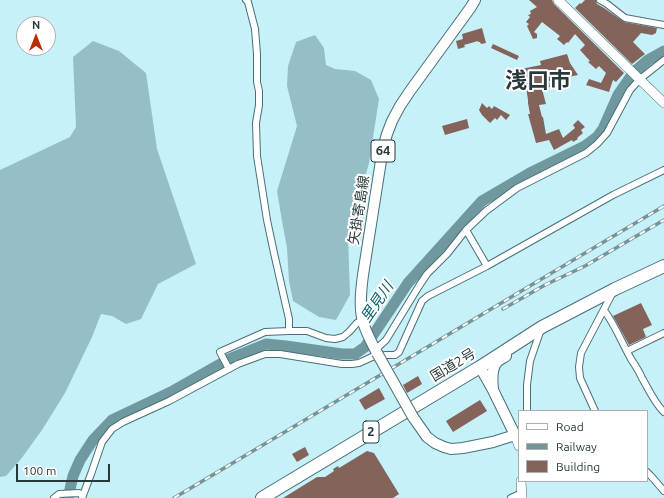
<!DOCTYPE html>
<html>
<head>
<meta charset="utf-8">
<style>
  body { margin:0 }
  #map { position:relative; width:664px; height:498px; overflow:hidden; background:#c7f1f9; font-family:Ubuntu,sans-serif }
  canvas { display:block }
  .legend { position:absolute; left:518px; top:410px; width:130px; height:72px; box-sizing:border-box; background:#fff; border:1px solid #a9b0b1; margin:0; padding:5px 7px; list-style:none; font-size:12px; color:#28393c }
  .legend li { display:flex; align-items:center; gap:8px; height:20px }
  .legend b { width:20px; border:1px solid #a9b0b1 }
  .north { position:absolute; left:16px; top:16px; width:40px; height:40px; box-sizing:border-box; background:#fff; border:1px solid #a9b0b1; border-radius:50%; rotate:0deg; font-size:11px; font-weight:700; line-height:16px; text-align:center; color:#28393c }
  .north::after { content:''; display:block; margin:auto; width:14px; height:18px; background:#b92f05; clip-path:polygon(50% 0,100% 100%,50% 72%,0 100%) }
  .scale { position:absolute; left:16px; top:464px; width:94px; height:18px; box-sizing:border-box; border:2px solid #28393c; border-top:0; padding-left:5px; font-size:12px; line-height:14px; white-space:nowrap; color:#28393c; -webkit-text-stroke:3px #fff; paint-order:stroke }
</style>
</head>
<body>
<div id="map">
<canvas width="664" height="498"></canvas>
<ul class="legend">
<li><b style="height:5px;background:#fff"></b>Road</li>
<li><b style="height:5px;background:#769398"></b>Railway</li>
<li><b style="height:11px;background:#83635a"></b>Building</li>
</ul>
<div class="north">N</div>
<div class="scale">100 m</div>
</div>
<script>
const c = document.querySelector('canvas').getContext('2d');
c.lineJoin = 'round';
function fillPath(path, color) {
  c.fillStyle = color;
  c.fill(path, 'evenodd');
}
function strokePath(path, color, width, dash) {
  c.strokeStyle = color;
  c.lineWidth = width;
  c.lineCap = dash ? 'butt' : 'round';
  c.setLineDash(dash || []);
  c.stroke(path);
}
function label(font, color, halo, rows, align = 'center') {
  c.font = font + ' Ubuntu,"Noto Sans JP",sans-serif';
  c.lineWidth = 4;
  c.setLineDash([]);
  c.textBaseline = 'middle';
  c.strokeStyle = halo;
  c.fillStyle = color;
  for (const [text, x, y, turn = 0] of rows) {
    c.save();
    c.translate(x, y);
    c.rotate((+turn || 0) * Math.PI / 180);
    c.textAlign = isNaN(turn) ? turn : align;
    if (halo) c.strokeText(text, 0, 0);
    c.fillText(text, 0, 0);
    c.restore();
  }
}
fillPath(new Path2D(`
  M315 35 324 48 326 65 335 69 355 71 371 80 379 99 369 163 348 237 350 295 336 320 319 317 293 301 289 281 287 248 282 221 277 191 297 126 287 86 288 66 296 42Z
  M93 41 119 51 146 73 157 149 196 264 158 284 141 319 126 324 112 316 101 314 92 337 65 393 42 430 21 459 6 476 0 477V170L70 137 76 127 73 57Z`), '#96bec6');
strokePath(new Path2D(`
  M68 498 73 476 80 460 93 440 112 420 171 392 229 359 266 344 286 346 342 354H355L365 347 408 283 482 201 530 173 585 146 597 137 603 129 618 95 634 72 648 60 664 51`), '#70989f', 11);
fillPath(new Path2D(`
  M529 0H552L554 4 624 73 616 82 613 80 609 92 586 85 589 79 601 83 606 73 599 66 596 69 588 62 590 61 580 50 585 45 575 34 568 43 567 42 564 45 557 39 560 36 542 22 534 32 537 34V38L533 39 527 26 529 24 526 22 530 17 528 15 531 14 530 11 537 7Z
  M585 0H596L597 4 604 8 624 22 657 28 656 33 652 35 641 33 633 42 645 54 632 64 575 8 580 3 581 4Z
  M482 28 486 43 481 44 480 42H478V41L464 45 465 47 458 49 456 41 463 39 462 34Z
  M493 44 519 56 517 60 491 48Z
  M567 54 570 63 578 75 549 81 550 87 542 89 546 104 539 105 542 117H543L546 134 559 129 563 138 575 128 573 125 578 120 585 127 581 130 583 133 577 138 578 139 573 142 572 140 554 150 549 140 536 143 528 114H530L528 103V100L526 87 523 80 521 69 541 65 540 61Z
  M482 103 487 108 489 106 492 109 494 106 510 115 506 120 501 115 497 120 495 118 490 123 482 115 479 110Z
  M467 119 469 128 445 135 442 126Z
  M641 303 652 325 643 329 646 337 629 345 613 316Z
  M418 376 422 384 407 393 403 385Z
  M379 388 385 399 365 410 359 400Z
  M480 400 487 411 453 432 446 421Z
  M305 447 309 455 297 462 292 454Z
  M367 451 374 453 399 494 393 498H283L317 477H325L334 471 333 469 338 466 339 468Z`), '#83635a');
const street = new Path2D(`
  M246 0 248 2 255 29 257 54V82L259 91V105L256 123 257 156 267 220 274 253 289 319V331
  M600 0 607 4 625 18 664 25
  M466 230 487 266
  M604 310C615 325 622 343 631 359 635 365 639 371 642 378 648 388 655 404 664 412
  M375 350 386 340 419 286 427 274 447 254 466 230 486 211 517 188 586 153 597 144 607 133 630 90 640 79 664 60
  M627 351 664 333
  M229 369 220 352 265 332 289 331H307L326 338 335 339 343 337 349 332 357 323 362 320
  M527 411V385L530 361 541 329
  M595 411 580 378 579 367 581 353 613 292
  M647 472 651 476 664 491
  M54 498 59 494 79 493 82 495
  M82 498 91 474 102 442 112 429 123 422 169 401 238 364 265 354H280L342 364H352L359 363 372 357 386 355H395L399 352 422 301 428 296 487 266 613 195 664 170
  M511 498 522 493`);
const secondary = new Path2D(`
  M558 0 664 103
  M515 435 519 446
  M521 481 522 498`);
const primary = new Path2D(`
  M377 353C372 343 366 333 363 322 359 307 361 290 363 275L383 148 387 134 392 121 400 106 410 91 471 7 475 0
  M493 389C492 380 491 369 497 362 499 360 503 358 506 356
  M413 417 427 437 435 443 444 447 451 449 463 448 493 442 515 435 493 390 480 367`);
const highway = new Path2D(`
  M262 498 480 367 542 327 615 289 664 266`);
strokePath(street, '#496f77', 8);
strokePath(secondary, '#496f77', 10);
strokePath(primary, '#496f77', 12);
strokePath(highway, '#496f77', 14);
strokePath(street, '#fff', 6);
strokePath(secondary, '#fff', 9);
strokePath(primary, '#fff', 10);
strokePath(highway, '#fff', 12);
const rail = new Path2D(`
  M503 309 545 285 585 266 664 220
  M174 498 664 206`);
strokePath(rail, '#769398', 3.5);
strokePath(rail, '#fff', 2, [6]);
const primaryBridge = new Path2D(`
  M377 353 413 417`);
strokePath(primaryBridge, '#496f77', 12, []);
strokePath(primaryBridge, '#fff', 10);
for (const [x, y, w] of [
  [383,151,24],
  [371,432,16]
]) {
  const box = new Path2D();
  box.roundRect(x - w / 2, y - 11, w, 22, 3);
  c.fillStyle = '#fff';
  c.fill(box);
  strokePath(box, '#28393c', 1);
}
label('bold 13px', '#28393c', null, [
  ["64",383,151],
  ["2",371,432]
]);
label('14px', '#28393c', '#fff', [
  ["矢掛寄島線",359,210,-81],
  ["国道2号",453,365,-31]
]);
label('italic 15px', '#0e616e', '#fff', [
  ["里見川",377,302,-56]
]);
label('bold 22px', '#28393c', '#fff', [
  ["浅口市",538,81]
]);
</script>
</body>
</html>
